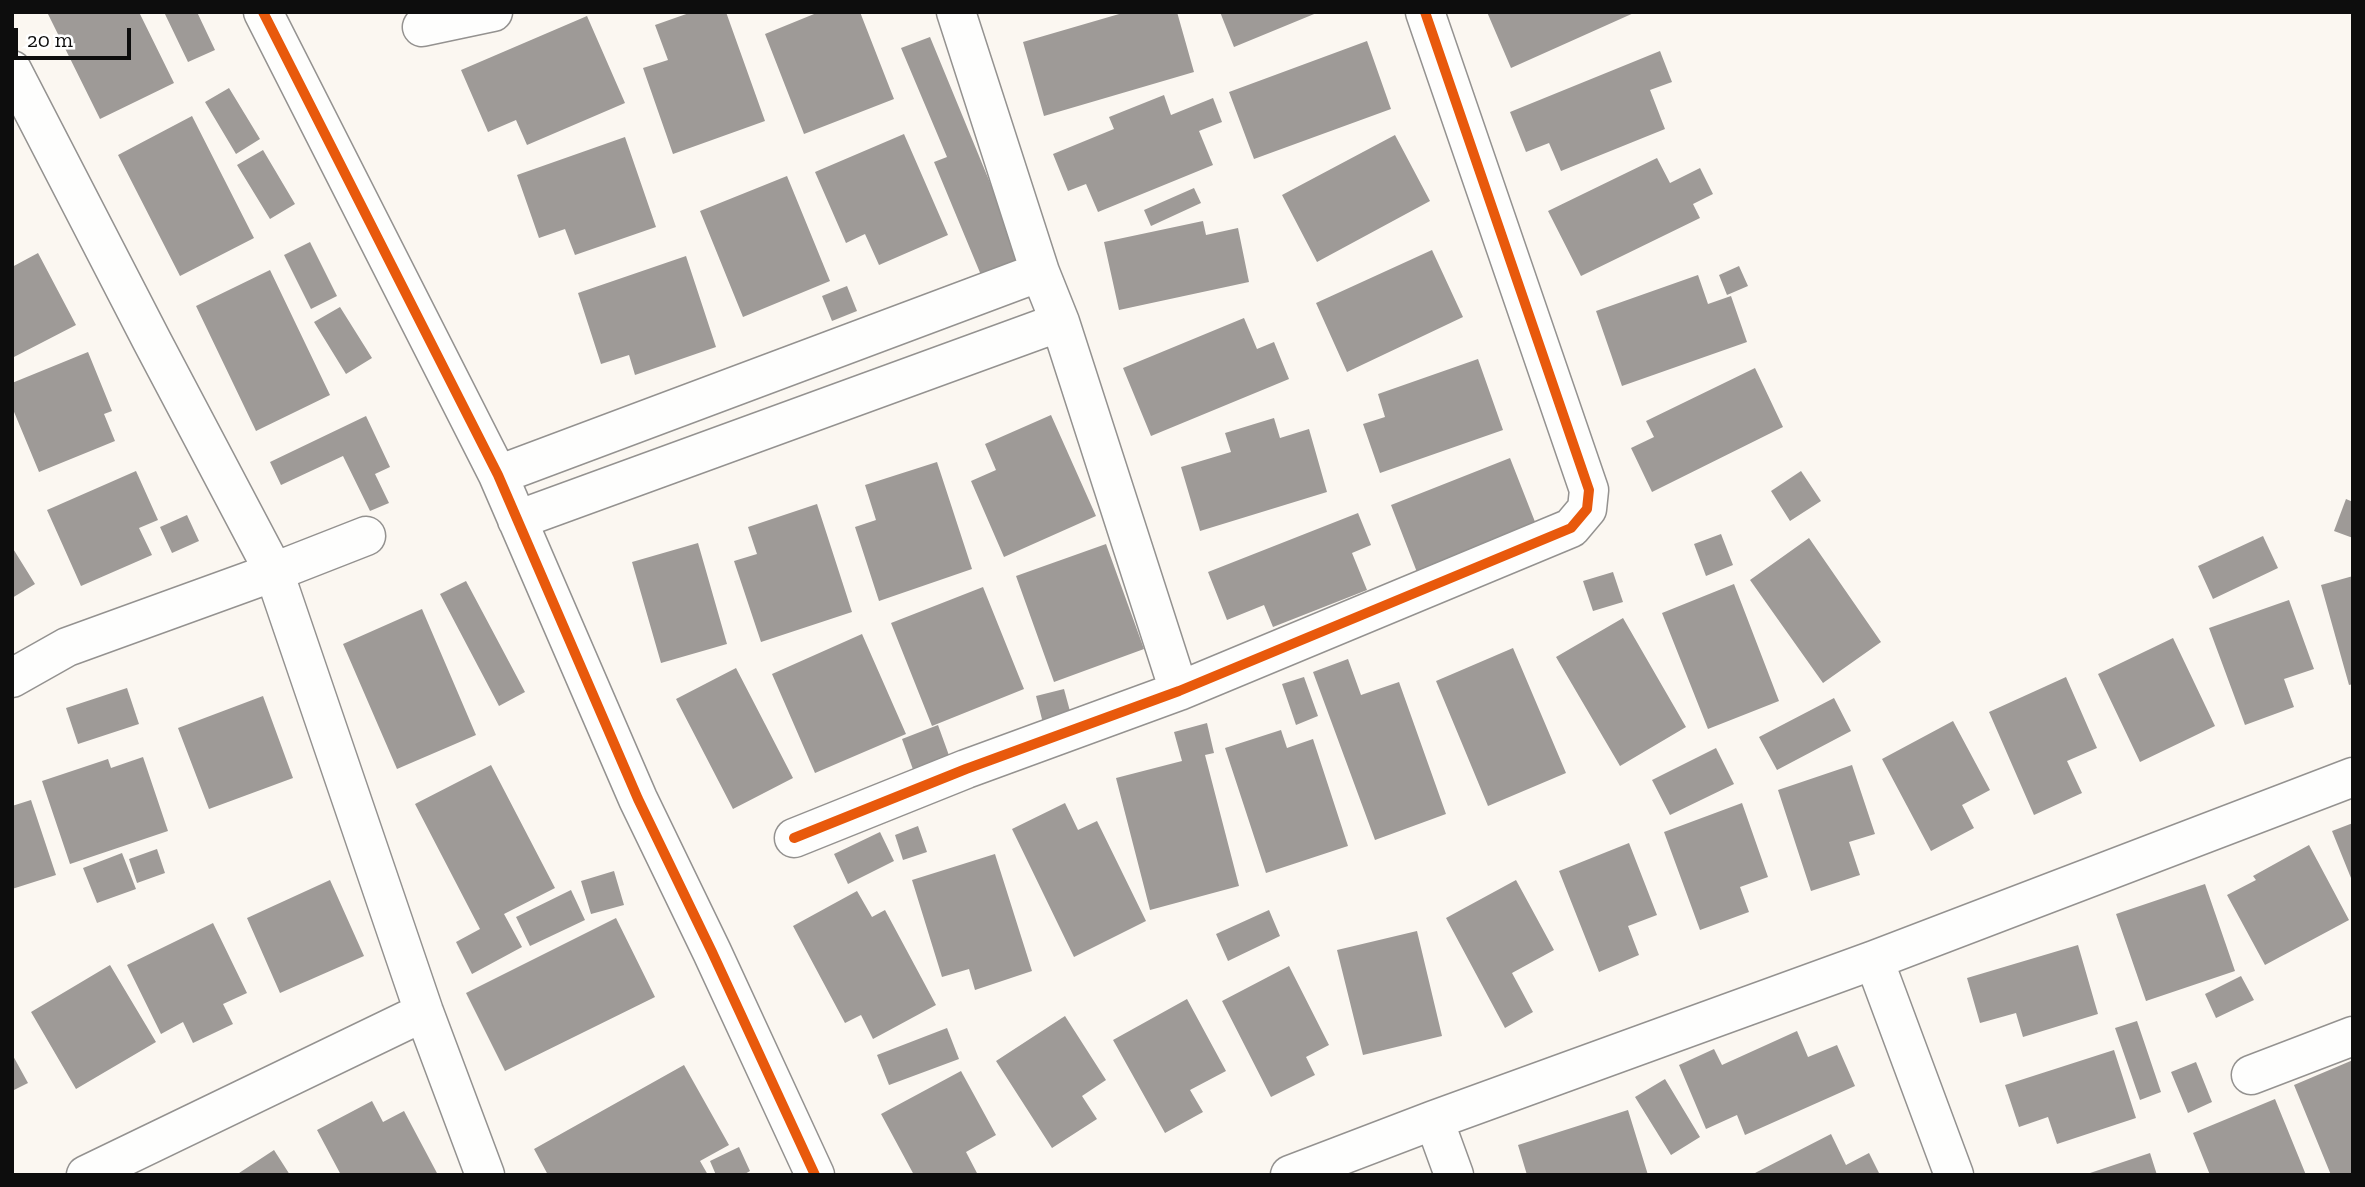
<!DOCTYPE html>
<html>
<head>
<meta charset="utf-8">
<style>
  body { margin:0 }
  #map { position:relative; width:2365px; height:1187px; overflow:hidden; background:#fbf7f1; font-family:"Zilla Slab",serif }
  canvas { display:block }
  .frame { position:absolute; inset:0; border:14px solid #0d0d0d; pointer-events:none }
  .scale { position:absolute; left:14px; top:28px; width:117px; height:32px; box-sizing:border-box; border:4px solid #0d0d0d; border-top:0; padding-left:9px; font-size:21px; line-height:24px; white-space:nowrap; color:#0d0d0d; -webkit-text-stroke:5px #fff; paint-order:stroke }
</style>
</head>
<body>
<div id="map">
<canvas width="2365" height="1187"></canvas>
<div class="frame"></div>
<div class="scale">20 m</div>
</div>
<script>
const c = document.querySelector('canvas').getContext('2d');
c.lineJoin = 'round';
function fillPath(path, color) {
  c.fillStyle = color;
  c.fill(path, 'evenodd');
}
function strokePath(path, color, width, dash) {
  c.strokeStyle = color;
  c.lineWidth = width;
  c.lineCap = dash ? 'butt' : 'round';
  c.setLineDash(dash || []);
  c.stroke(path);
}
fillPath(new Path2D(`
  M47 12H139L174 83 100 119Z
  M164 12H197L215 50 188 62Z
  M692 12H726L765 121 673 154 643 68 668 60 655 25Z
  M819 12H860L894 99 804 134 765 34Z
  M1126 12H1177L1194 72 1044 116 1023 42Z
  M1220 12H1319L1234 47Z
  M1487 12H1636L1511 68Z
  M587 16 625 103 527 145 516 120 488 132 461 70Z
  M930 37 1021 258 981 275 934 162 947 157 901 48Z
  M1367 41 1391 109 1254 159 1229 92Z
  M1660 51 1672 82 1650 90 1665 129 1561 171 1549 143 1526 152 1510 112Z
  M229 88 260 139 236 154 205 102Z
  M1164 95 1171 115 1213 98 1222 122 1199 131 1213 165 1098 212 1086 184 1068 191 1053 154 1114 129 1109 117Z
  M192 116 254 238 180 276 118 155Z
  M904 134 948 235 879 265 865 234 846 243 815 172Z
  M1395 135 1430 201 1317 262 1282 195Z
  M625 137 656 227 575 255 565 229 539 238 517 175Z
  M263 150 295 204 270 219 237 165Z
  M1657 158 1670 183 1700 168 1713 194 1693 204 1700 218 1581 276 1548 211Z
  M787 176 830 281 743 317 700 211Z
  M1194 188 1201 203 1151 226 1144 210Z
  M1203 221 1206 235 1238 228 1249 282 1119 310 1104 242Z
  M310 242 337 296 311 309 284 255Z
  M1432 250 1463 317 1347 372 1316 303Z
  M38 253 76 325 12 358V267Z
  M686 256 716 347 635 375 629 355 601 364 578 293Z
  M1739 266 1748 286 1727 295 1719 275Z
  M270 270 330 395 256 431 196 306Z
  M1698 275 1708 304 1731 296 1747 342 1622 386 1596 311Z
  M847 286 857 311 832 321 822 296Z
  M340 307 372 358 346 374 314 322Z
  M1244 318 1257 349 1274 342 1289 379 1151 436 1123 368Z
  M88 352 112 411 104 414 115 441 39 472 12 407V383Z
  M1478 359 1503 430 1380 473 1363 424 1385 417 1378 394Z
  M1755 368 1783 427 1652 492 1631 448 1654 437 1646 421Z
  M1051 415 1096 516 1004 557 971 481 996 470 985 444Z
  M366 416 390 467 375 474 389 503 370 511 343 456 281 485 270 462Z
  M1274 418 1280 438 1309 429 1327 492 1200 531 1181 467 1231 452 1225 433Z
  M1510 458 1539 532 1420 580 1391 505Z
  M937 462 972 569 879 601 855 527 876 520 865 485Z
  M136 471 158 520 139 528 152 555 81 586 47 510Z
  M1801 471 1821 501 1790 521 1771 491Z
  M2346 499 2353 502V538L2334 531Z
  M817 504 852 612 761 642 734 561 757 554 748 527Z
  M1358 513 1371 545 1352 553 1367 590 1273 627 1264 605 1227 620 1208 572Z
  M187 515 199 541 172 553 160 527Z
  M1721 534 1733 565 1706 576 1694 544Z
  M2263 536 2278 568 2213 599 2198 566Z
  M1809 538 1881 642 1823 683 1750 580Z
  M698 543 727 644 661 663 632 562Z
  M1106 544 1144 649 1054 682 1016 576Z
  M12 547 35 584 12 598Z
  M1613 572 1623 602 1593 611 1583 581Z
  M2353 576V684L2349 685 2321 585Z
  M466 581 525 692 499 706 440 594Z
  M1734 584 1779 701 1708 729 1662 613Z
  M983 587 1024 689 932 726 891 623Z
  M2289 600 2314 669 2284 679 2294 707 2245 725 2209 628Z
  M422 609 476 735 397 769 343 644Z
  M1623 618 1686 727 1620 766 1556 657Z
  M862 634 906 734 815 773 772 674Z
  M2173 638 2215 726 2140 762 2098 674Z
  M1513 648 1566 773 1488 806 1436 681Z
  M1348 659 1361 695 1399 682 1446 814 1375 840 1313 672Z
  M736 668 793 778 733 809 676 699Z
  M1304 677 1318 716 1296 725 1282 684Z
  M2066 677 2097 748 2067 761 2082 793 2034 815 1989 712Z
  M127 688 139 724 78 744 66 708Z
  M1064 689 1071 715 1043 723 1036 696Z
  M263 696 293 778 209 809 178 728Z
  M1834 698 1851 731 1777 770 1759 737Z
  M1953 721 1990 790 1962 805 1974 828 1931 851 1882 759Z
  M1207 723 1214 753 1205 755 1239 886 1150 910 1116 778 1182 761 1174 732Z
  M938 725 951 761 915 775 902 739Z
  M1281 730 1287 748 1313 739 1348 846 1266 873 1225 748Z
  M1716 748 1734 784 1670 815 1652 780Z
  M143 757 168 831 70 864 42 781 108 759 111 768Z
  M491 765 555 888 504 914 522 947 472 974 456 942 480 929 415 804Z
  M1852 765 1875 834 1849 842 1860 875 1811 891 1778 790Z
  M31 800 56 875 12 889V806Z
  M1065 803 1078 830 1097 821 1146 921 1074 957 1012 829Z
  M1742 803 1768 877 1740 887 1749 912 1700 930 1664 832Z
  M2353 823V883L2332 831Z
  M918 826 927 852 903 860 895 835Z
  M880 832 894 861 848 884 834 854Z
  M1629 843 1657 915 1628 926 1639 955 1599 972 1559 871Z
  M2309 845 2349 920 2265 965 2227 895 2256 880 2253 876Z
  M157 849 165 873 137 883 129 859Z
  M122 853 136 889 97 903 83 868Z
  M995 854 1032 971 975 990 969 969 942 977 912 880Z
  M614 871 624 905 591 914 581 881Z
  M330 880 364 956 280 993 247 918Z
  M1516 880 1554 950 1512 973 1533 1012 1505 1028 1446 918Z
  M2205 884 2235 971 2146 1001 2116 914Z
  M571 890 585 920 530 946 516 917Z
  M857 891 872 917 885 910 936 1005 873 1039 861 1015 845 1023 793 926Z
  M1269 910 1280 936 1228 961 1216 934Z
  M616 918 655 997 505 1071 466 993Z
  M213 923 247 993 223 1004 233 1024 193 1043 183 1022 161 1034 127 965Z
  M1417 931 1442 1036 1363 1055 1337 950Z
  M2078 945 2098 1014 2023 1037 2016 1013 1980 1023 1967 978Z
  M110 965 156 1042 76 1089 31 1012Z
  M1289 966 1329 1045 1306 1057 1315 1075 1271 1097 1222 1001Z
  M2241 976 2254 1000 2216 1018 2205 994Z
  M1187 999 1226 1071 1190 1090 1203 1112 1165 1133 1113 1040Z
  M1065 1016 1106 1080 1082 1096 1097 1119 1052 1148 996 1061Z
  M2137 1021 2161 1092 2140 1100 2115 1028Z
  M947 1028 959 1059 889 1085 877 1055Z
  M1797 1031 1808 1057 1837 1045 1855 1086 1745 1135 1737 1115 1706 1129 1679 1065 1714 1049 1722 1065Z
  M2114 1050 2136 1118 2057 1144 2048 1117 2019 1127 2005 1085Z
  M12 1054 28 1083 12 1091Z
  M2353 1060V1175H2331L2294 1085Z
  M2196 1062 2212 1102 2188 1113 2171 1072Z
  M684 1065 729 1145 700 1161 708 1175H548L534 1149Z
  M961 1071 996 1135 966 1152 978 1175H914L881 1114Z
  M1665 1079 1700 1137 1671 1155 1635 1097Z
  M2275 1099 2306 1175H2210L2193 1133Z
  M372 1101 383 1122 404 1111 438 1175H341L317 1130Z
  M1628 1110 1648 1175H1527L1518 1145Z
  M1831 1134 1846 1165 1869 1153 1880 1175H1756L1755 1173Z
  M739 1147 750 1171 743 1175H716L710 1161Z
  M274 1150 290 1175H236Z
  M2150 1153 2157 1175H2087V1174Z`), '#9e9a97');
const minor = new Path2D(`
  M263 12 498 475 638 799 712 952 815 1175
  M956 12 1040 272 1060 322 1179 691
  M422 27 493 12
  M12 70 152 341 274 572 424 1012 485 1175
  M498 475 1040 272
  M517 520 1060 322
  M12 678 67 647 274 572 366 536
  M794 838 966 769 1179 691 1571 528 1587 509 1589 490 1425 12
  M1874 960 1954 1175
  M2251 1075 2353 1036
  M1434 1120 1454 1175
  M86 1175 424 1012
  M1290 1175 1434 1120 1874 960 2353 777`);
strokePath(minor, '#949290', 41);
strokePath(minor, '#fefefd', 38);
strokePath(new Path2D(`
  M263 12 498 475 638 799 712 952 815 1175
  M794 838 966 769 1179 691 1571 528 1587 509 1589 490 1425 12`), '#e8590c', 10);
</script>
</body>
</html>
